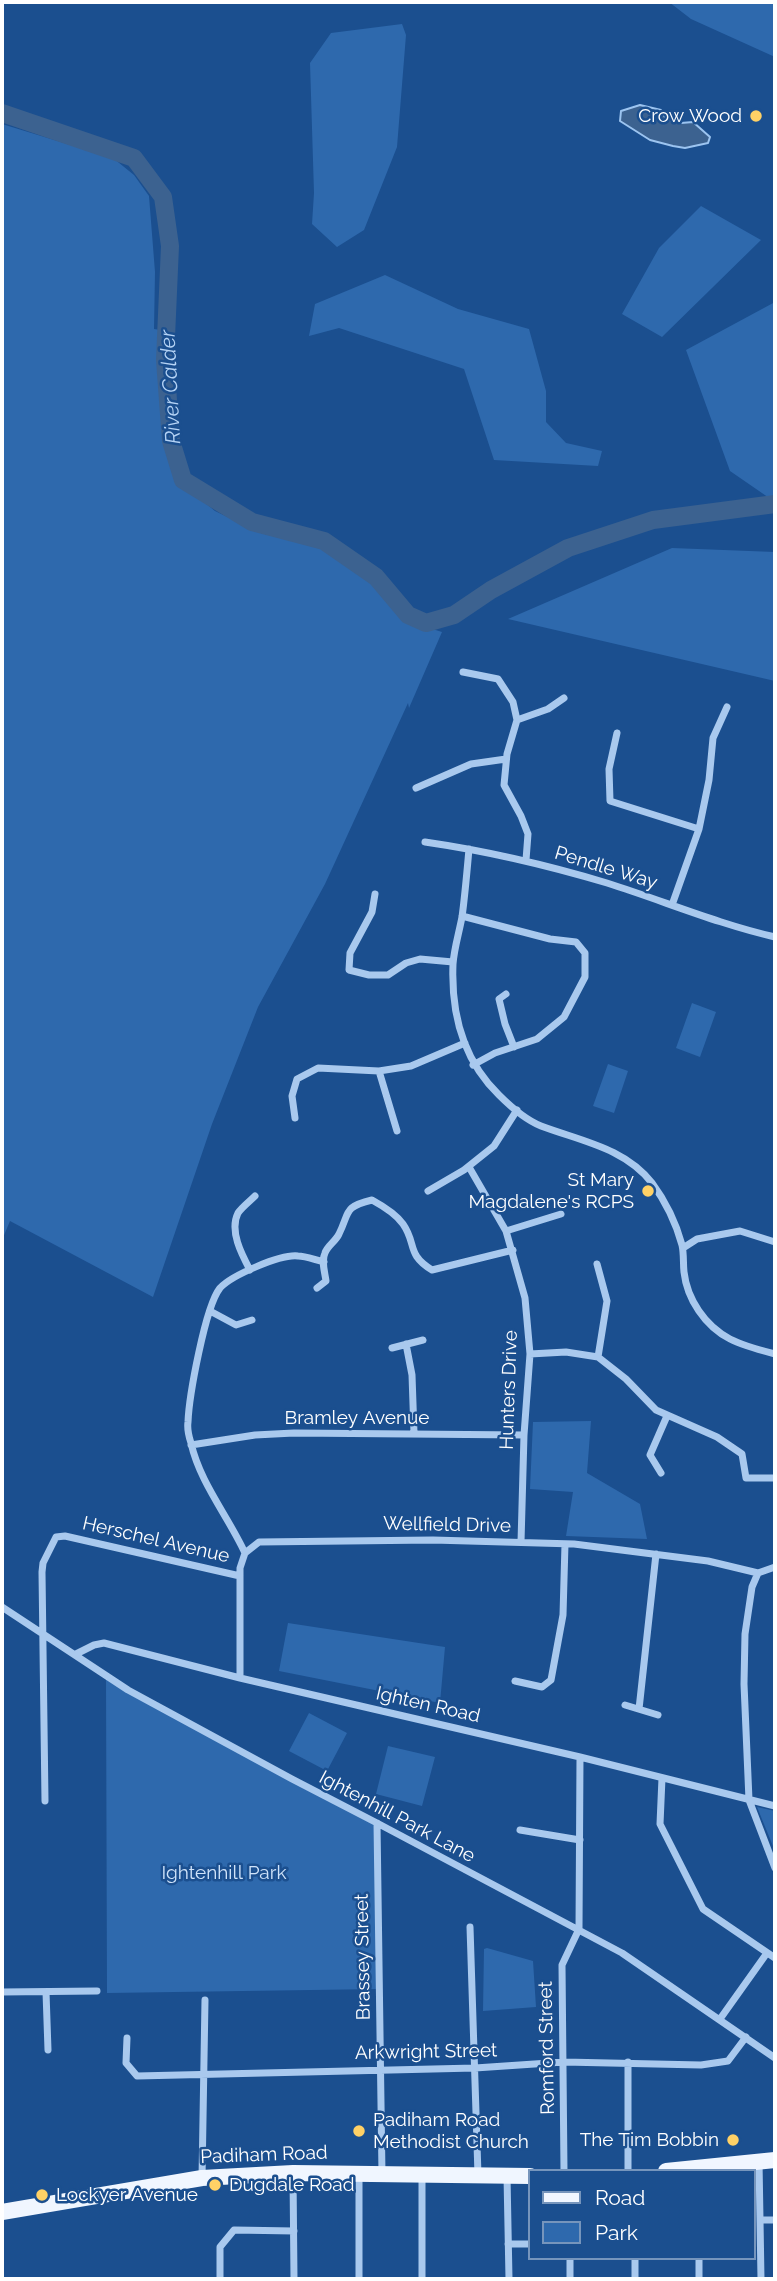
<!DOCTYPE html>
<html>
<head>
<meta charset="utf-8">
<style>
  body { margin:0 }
  #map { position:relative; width:777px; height:2281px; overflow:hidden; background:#1b4f8f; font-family:Raleway,sans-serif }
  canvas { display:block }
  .frame { position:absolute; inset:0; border:4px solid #fff; pointer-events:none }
  .legend { position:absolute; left:528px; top:2169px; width:228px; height:91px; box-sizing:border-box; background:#1b4f8f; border:2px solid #7695bc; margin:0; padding:9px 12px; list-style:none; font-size:21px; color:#fff }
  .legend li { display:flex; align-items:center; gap:14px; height:35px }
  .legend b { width:35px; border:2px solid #7695bc }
</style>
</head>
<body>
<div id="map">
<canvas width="777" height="2281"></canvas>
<div class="frame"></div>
<ul class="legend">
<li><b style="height:9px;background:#f0f6ff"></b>Road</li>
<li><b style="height:19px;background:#2e69ad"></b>Park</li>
</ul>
</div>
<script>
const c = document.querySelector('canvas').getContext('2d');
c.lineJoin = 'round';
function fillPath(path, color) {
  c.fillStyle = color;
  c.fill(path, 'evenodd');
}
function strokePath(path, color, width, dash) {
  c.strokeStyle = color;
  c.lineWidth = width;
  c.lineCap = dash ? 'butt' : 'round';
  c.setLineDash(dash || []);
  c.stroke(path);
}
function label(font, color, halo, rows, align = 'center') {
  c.font = font + ' Raleway,sans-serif';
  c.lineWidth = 5;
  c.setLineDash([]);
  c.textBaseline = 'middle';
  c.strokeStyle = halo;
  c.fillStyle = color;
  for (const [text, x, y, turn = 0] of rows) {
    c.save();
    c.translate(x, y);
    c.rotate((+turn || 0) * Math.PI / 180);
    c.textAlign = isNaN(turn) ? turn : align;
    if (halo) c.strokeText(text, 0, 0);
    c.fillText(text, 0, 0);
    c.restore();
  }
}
fillPath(new Path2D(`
  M669 2H775V57L691 19Z
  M402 24 406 35 397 147 364 230 337 247 312 224 314 193 310 63 331 33Z
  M2 124 113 158 134 175 149 196 155 272 154 329 161 330 166 418 171 460 180 482 215 511 261 533 329 550 375 583 407 621 442 632 409 708 408 703 325 884 258 1007 212 1124 153 1297 10 1221 2 1240Z
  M701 206 761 240 662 337 622 314 659 248Z
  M385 275 458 309 529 329 546 391V422L566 443 602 451 598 466 494 460 464 369 339 328 309 336 315 304Z
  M775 302V502L730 471 686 350Z
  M672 548 775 552V681L508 619Z
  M692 1003 716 1012 700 1057 676 1048Z
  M608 1064 628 1071 614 1113 593 1106Z
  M591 1421 587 1473 640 1504 647 1539 566 1536 573 1492 530 1489 533 1422Z
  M288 1623 445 1647 440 1703 279 1671Z
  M106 1677 377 1823 380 1989 107 1993Z
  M309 1713 347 1733 327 1771 289 1751Z
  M388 1746 435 1757 422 1806 376 1794Z
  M757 1807 775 1811V1851Z
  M487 1948 533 1961 536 2007 483 2011 484 1949Z`), '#2e69ad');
const water = new Path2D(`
  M640 105 661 110 666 119 681 123 693 122 710 137 708 143 685 148 673 146 650 140 620 121 621 111Z`);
fillPath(water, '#3c6290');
strokePath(water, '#9cc4f0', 2);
strokePath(new Path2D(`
  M2 113 134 158 163 197 170 246 165 360 171 441 183 480 252 522 324 541 376 577 408 615 426 623 454 615 491 590 568 548 653 520 775 504`), '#3c6290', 18);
strokePath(new Path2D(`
  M463 672 498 679 513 702 517 720 507 754 504 785 521 816 528 834 526 860
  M517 720 548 709 564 698
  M617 733 609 769 610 801 699 829
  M416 788 471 764 506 759
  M425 842C487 851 547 865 607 883 664 901 718 924 775 937
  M469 849C467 871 465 895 462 917 459 933 454 949 453 964 451 1013 463 1060 499 1095 511 1107 526 1120 541 1126 581 1141 625 1148 652 1183 666 1202 676 1223 682 1245 684 1254 683 1263 684 1272 687 1299 705 1326 730 1339 744 1346 760 1350 775 1354
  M375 894 372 912 350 953 349 970 369 975H388L406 963 420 959 453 962
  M672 905 699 829 709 780 713 738 727 707
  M462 916 550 939 576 942 585 953V977L564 1017 537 1039 495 1053 473 1065
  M506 994 499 999 505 1024 514 1047
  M379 1071 397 1131
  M295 1118 292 1096 297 1079 318 1068 379 1071 411 1066 465 1043
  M469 1167 506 1231 525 1298 530 1354 524 1435 521 1542
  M428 1191 464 1170 494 1146 517 1110
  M506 1231 561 1214
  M683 1248 697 1239 740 1231 775 1242
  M597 1264 607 1301 598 1357
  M250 1270C242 1255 229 1231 238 1213 242 1207 250 1201 255 1196
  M317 1288 326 1281C325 1273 321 1261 325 1253 327 1246 336 1241 339 1234 350 1212 343 1207 372 1200 383 1206 396 1214 403 1224 417 1244 406 1254 432 1270L513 1250
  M210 1311 236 1325 252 1320
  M406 1344 412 1375 414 1433
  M392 1348 423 1340
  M530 1354 566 1352 598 1357 626 1379 656 1410 717 1437 742 1454 746 1478H775
  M191 1445 255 1435 294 1433 524 1435
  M661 1473 650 1455 667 1416
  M245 1553C228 1516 200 1483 191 1443 189 1437 187 1429 188 1422 189 1397 205 1307 220 1288 232 1275 281 1254 298 1256 306 1256 315 1260 324 1262
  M758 1573 752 1587 745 1634 744 1684 749 1800 775 1868
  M2 1607 128 1690 292 1779 377 1823 622 1953 775 2058
  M76 1654 94 1645 104 1643 240 1678 580 1757 775 1806
  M240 1678V1568L245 1553 259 1542 433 1540 574 1544 708 1561 758 1573 775 1567
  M515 1681 542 1687 551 1680 563 1615 565 1544
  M625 1705 658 1715
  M639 1709 656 1554
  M662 1778 660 1824 703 1909 775 1958
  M45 1801 42 1572 43 1563 56 1537 65 1536 240 1576
  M377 1823 382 2174
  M520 1830 580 1840
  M470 1927 478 2175
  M2 1992 97 1991
  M46 1992 48 2050
  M720 2019 767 1953
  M127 2038 126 2063 137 2076 475 2068 564 2062 701 2065 728 2061 746 2037
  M628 2062V2171
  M759 2161 761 2279
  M564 2171 562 1965 579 1929 580 1757
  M293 2174 294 2279
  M422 2176V2279
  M507 2176 509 2279
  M202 2178 205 2000
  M761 2220H775
  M508 2244H530
  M635 2258V2279
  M699 2258V2279
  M220 2279V2247L234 2230 294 2231
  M359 2279V2175
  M570 2279V2258`), '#a9c9ee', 7);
strokePath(new Path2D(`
  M666 2171 775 2160
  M2 2212 202 2178 293 2173 530 2176`), '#f0f6ff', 16);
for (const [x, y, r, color] of [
  [756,116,7,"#ffd166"],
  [648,1191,7,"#ffd166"],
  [359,2131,7,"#ffd166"],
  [733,2140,7,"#ffd166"],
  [215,2185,7,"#ffd166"],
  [42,2195,7,"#ffd166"]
]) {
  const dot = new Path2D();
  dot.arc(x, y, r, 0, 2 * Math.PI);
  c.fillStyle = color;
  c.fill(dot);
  strokePath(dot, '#1b4f8f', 2.5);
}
label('19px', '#fff', '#1b4f8f', [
  ["Crow Wood",742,116],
  ["St Mary",634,1180],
  ["Magdalene's RCPS",634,1202],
  ["Padiham Road",373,2120,"left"],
  ["Methodist Church",373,2142,"left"],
  ["The Tim Bobbin",719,2140],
  ["Dugdale Road",229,2185,"left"],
  ["Lockyer Avenue",56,2195,"left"]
], 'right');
label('19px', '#fff', '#1b4f8f', [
  ["Pendle Way",606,868,17],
  ["Hunters Drive",509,1390,-88],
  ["Bramley Avenue",357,1418],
  ["Wellfield Drive",447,1525,1],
  ["Herschel Avenue",156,1540,13],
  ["Ighten Road",428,1705,13],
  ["Ightenhill Park Lane",397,1817,28],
  ["Brassey Street",363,1957,-91],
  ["Romford Street",547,2048,-91],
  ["Arkwright Street",426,2052,-1],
  ["Padiham Road",264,2155,-2]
]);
label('19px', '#cfe3fa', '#1b4f8f', [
  ["Ightenhill Park",224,1873]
]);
label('italic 21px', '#b5d3f5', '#1b4f8f', [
  ["River Calder",171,387,-93]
]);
</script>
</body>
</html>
